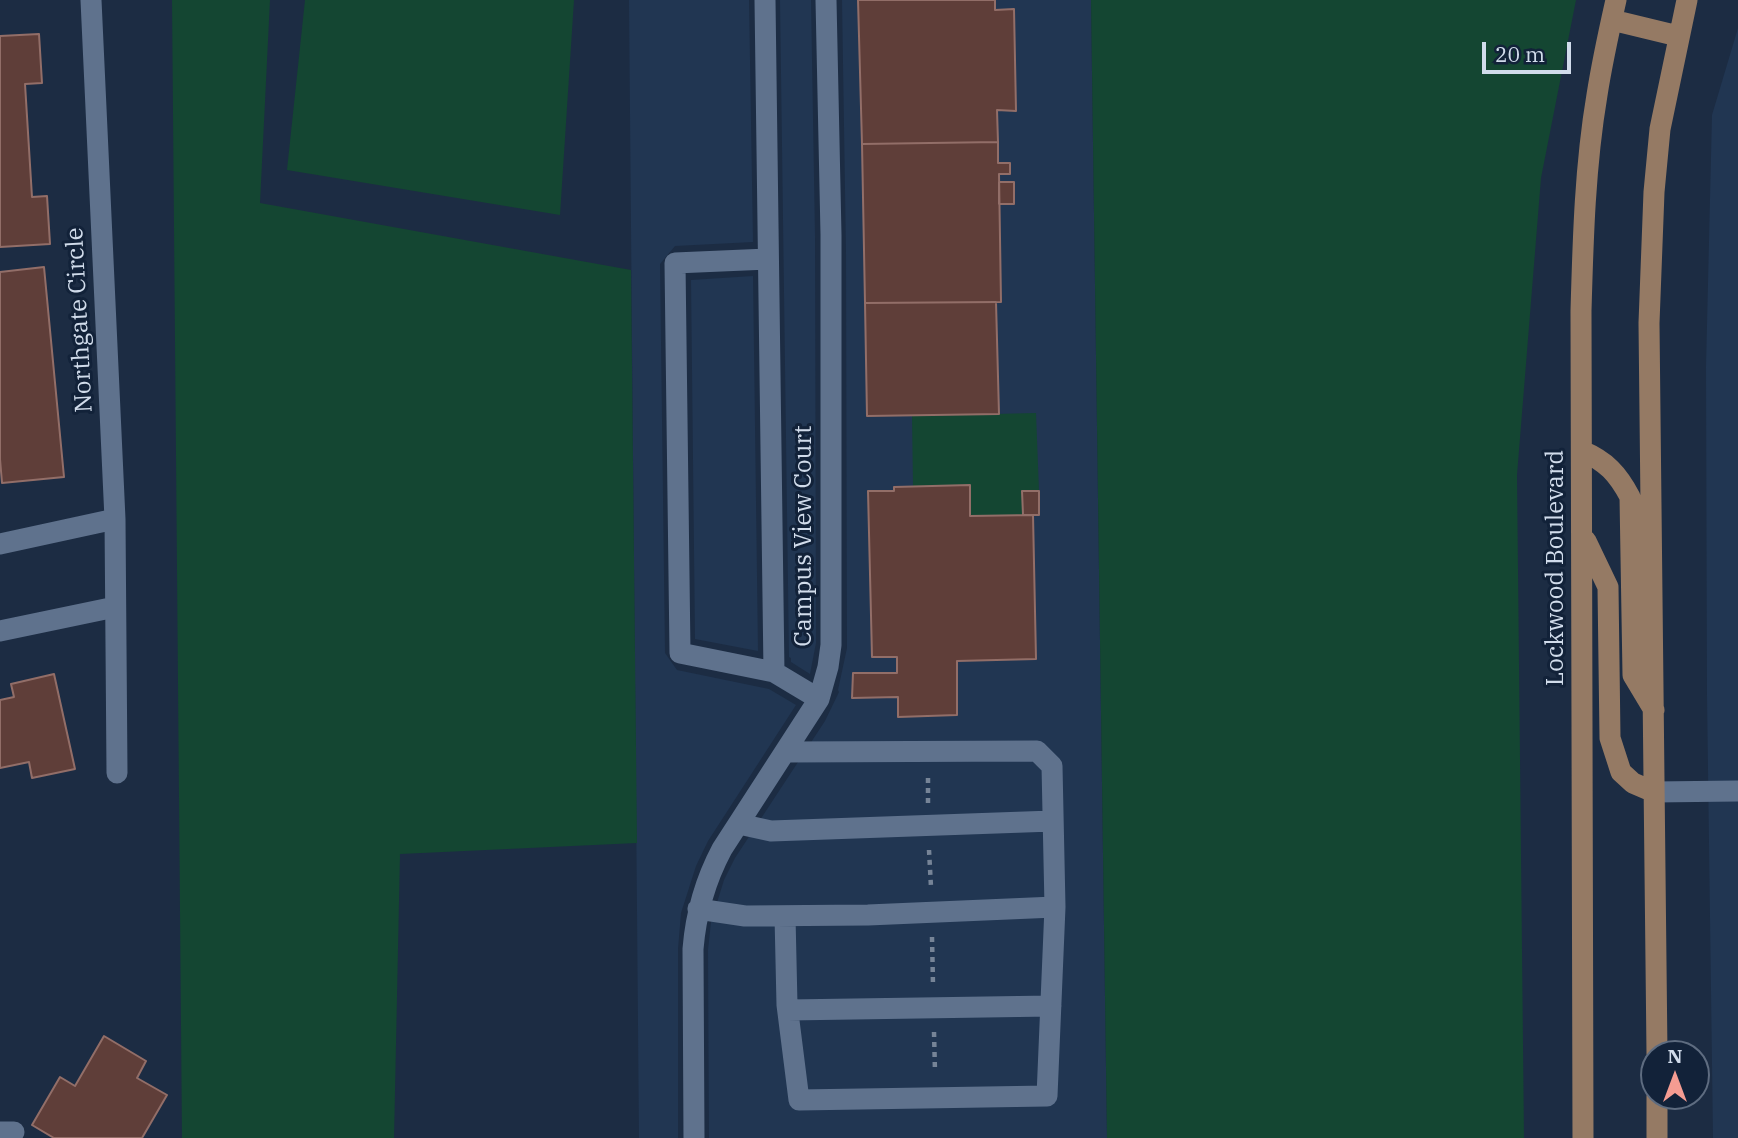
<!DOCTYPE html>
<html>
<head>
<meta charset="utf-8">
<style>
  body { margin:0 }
  #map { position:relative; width:1738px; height:1138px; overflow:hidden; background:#1c2c43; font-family:"IBM Plex Serif",serif }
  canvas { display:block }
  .north { position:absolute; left:1640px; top:1040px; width:70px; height:70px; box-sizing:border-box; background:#122239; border:2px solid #5e6c80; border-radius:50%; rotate:0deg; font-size:19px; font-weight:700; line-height:28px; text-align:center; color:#d1dceb }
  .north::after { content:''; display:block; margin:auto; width:24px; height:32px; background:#f59c92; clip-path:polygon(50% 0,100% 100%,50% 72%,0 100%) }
  .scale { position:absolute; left:1482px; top:42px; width:89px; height:32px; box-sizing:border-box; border:4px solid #d1dceb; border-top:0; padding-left:9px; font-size:21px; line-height:24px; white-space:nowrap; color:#d1dceb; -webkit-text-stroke:5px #122239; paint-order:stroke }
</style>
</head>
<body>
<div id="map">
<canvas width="1738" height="1138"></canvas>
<div class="north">N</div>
<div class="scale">20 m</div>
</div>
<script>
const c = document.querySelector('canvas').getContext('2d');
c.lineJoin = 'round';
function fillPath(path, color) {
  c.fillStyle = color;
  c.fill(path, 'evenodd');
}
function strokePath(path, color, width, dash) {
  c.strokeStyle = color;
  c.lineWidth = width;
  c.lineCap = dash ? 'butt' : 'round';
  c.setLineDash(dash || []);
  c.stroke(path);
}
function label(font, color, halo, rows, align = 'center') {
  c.font = font + ' "IBM Plex Serif",serif';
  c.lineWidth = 6;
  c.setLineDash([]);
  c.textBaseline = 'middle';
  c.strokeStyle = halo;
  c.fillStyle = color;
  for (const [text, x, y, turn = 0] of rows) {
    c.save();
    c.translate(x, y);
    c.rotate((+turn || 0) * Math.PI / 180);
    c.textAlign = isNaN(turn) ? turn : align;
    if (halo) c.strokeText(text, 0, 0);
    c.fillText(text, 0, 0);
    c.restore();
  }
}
fillPath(new Path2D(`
  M629 0H749L753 242 675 246 660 264 665 653 677 670 769 689 796 705 708 841 696 866 681 913 678 949V1138H639Z
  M780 0H811L815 236 816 643 810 674 791 662V658L789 657Z
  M842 0H1091L1107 1138H709L708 950 711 922 724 880 735 858 825 721 839 692 838 690 847 648 846 252Z
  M1738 28V1138H1713L1707 696 1706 367 1712 115Z
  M753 276 758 651 695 639 691 280Z`), '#213652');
fillPath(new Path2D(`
  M172 0H270L260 203 631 270 637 843 400 854 394 1138H182Z
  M305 0H574L560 215 287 170Z
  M1091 0H1576L1541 178 1517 475 1524 1138H1107Z
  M1036 413 1039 491H1022L1023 515 970 516V485L913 487 912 416Z`), '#144632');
const building = new Path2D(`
  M858 0H995V10L1014 9 1016 111 997 110 998 142 862 144Z
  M39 34 42 83 25 84 32 197 47 196 50 244 0 247V36Z
  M998 142V163H1010V174H999L1001 302 865 303 862 144Z
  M999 182H1014V204H999Z
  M44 267 64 477 2 483 0 459V272Z
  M996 302 999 414 867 416 865 303Z
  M970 485V516L1033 515 1036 659 957 661V715L898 717V697L852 698 853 673H897V657H872L868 491H894V487Z
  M1022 491H1039V515H1023Z
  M54 674 75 769 32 778 29 762 0 768V700L14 697 11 684Z
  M104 1036 146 1061 137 1078 167 1095 142 1138H54L32 1125 60 1077 75 1086Z`);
fillPath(building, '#5f3e39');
strokePath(building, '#926e68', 2);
strokePath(new Path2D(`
  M928 803V777
  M929 850 931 887
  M932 937 933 985
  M934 1032 935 1072`), '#768497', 4.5, [5, 5]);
strokePath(new Path2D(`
  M91 0 115 519 117 773
  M765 0 774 672 819 699
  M768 259 675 263 680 653 774 672
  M0 544 115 519
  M0 631 115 607
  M1654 792 1738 791
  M739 824 771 831 1053 821
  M698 909 745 916 868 915 1055 907 1052 766 1037 751 786 752
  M785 916 787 1005 799 1100 1047 1096 1055 907
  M788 1010 1051 1006
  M0 1132H14
  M694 1138 693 949C696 912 705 881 722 849L819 699 828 667 831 645V235L826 0`), '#5f728d', 21);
strokePath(new Path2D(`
  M1612 20 1678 36
  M1582 451C1606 461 1618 474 1630 497L1633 675 1654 710
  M1586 541 1608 587 1610 738 1621 772 1633 783 1654 792
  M1657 1054 1649 323 1654 192 1660 129 1687 0
  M1657 1096V1138
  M1583 1138 1581 311C1583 239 1585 166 1597 95 1602 63 1609 31 1616 0`), '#957a64', 21);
label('24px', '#d1dceb', '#122239', [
  ["Northgate Circle",80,320,-93],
  ["Campus View Court",804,536,-90],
  ["Lockwood Boulevard",1556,568,-90]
]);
</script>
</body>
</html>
